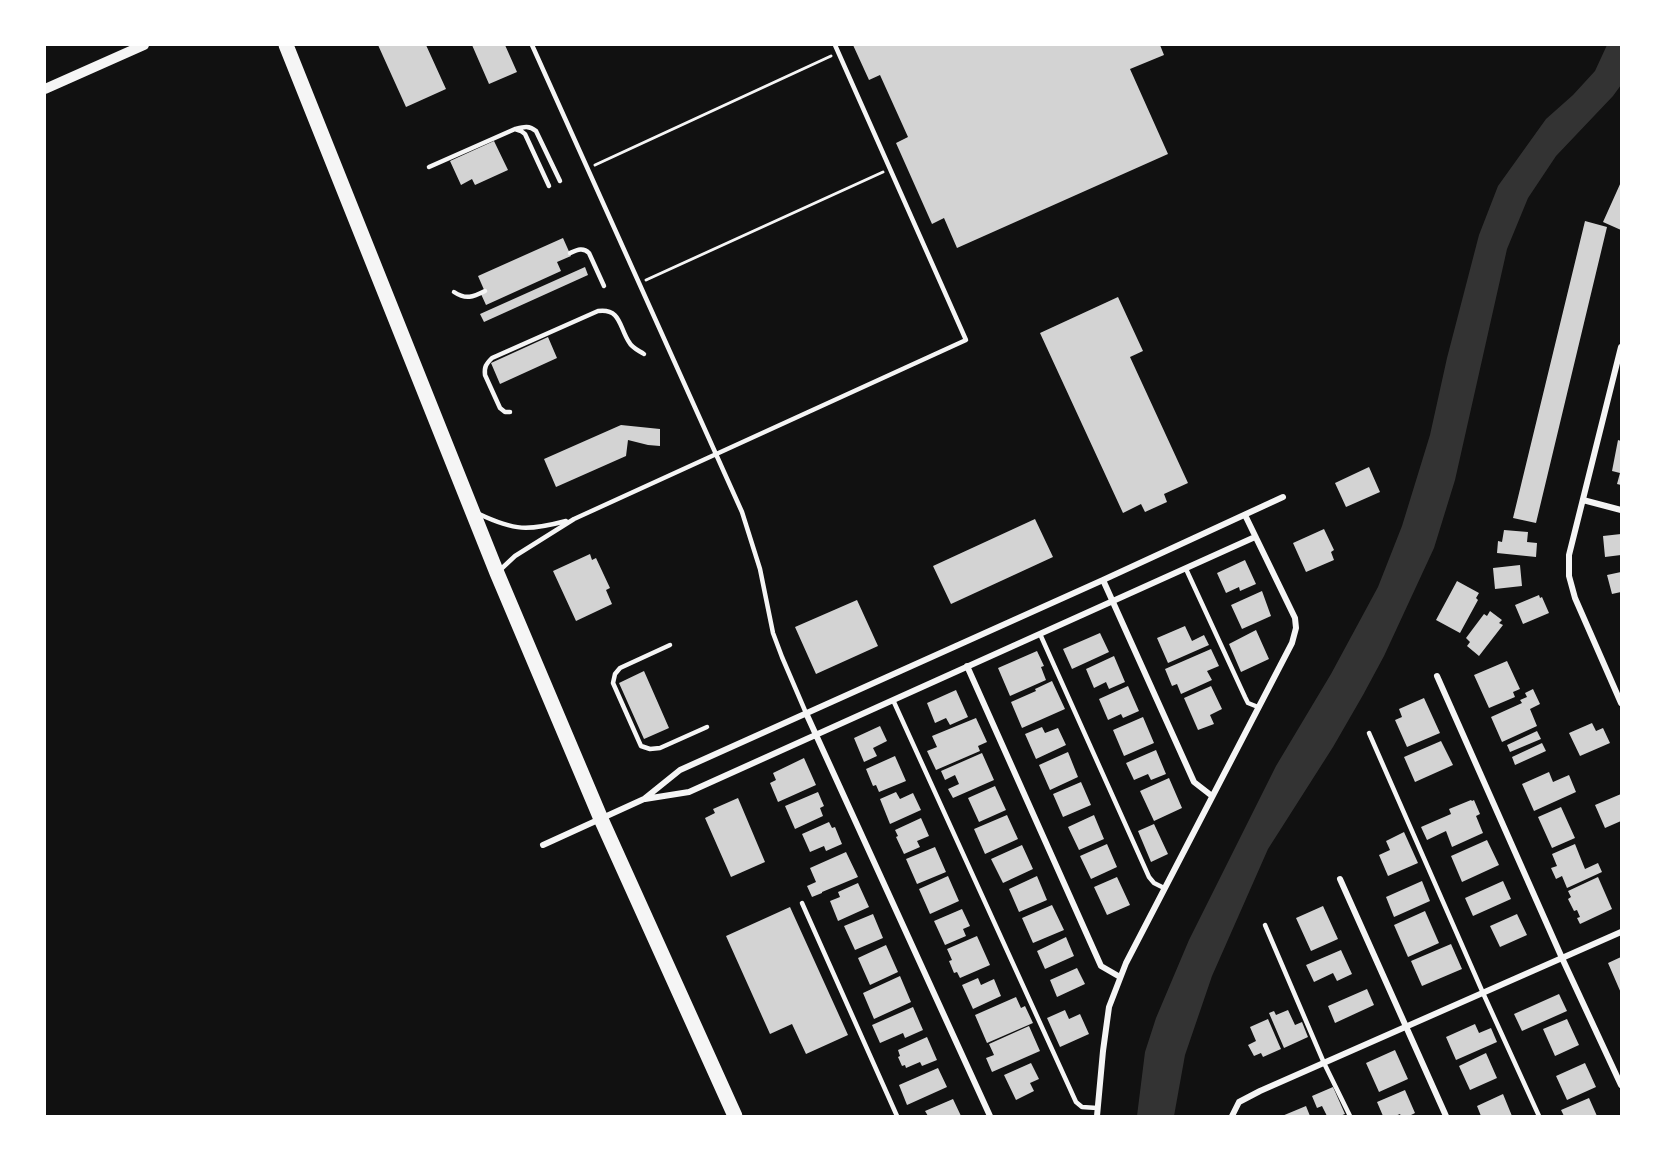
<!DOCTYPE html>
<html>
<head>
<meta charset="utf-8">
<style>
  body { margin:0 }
  #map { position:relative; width:1666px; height:1161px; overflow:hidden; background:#111; font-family:Quicksand,sans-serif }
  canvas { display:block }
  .frame { position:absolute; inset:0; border:46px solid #fff; pointer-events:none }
</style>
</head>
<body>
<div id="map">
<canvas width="1666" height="1161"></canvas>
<div class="frame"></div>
</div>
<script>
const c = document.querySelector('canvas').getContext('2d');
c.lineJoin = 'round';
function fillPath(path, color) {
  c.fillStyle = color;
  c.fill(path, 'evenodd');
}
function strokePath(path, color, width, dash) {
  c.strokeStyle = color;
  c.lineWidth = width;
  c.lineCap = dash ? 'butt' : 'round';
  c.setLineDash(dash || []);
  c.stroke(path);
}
fillPath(new Path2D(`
  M1607 45H1621V85L1613 96 1556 156 1528 198 1507 249 1455 480 1434 548 1384 656 1363 695 1333 747 1268 849 1212 976 1185 1055 1174 1116H1137L1145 1052 1156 1018 1189 940 1276 766 1331 674 1378 587 1402 526 1430 435 1447 358 1479 235 1498 186 1546 119 1573 95 1595 71Z`), '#333');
fillPath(new Path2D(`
  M378 45H426L446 89 406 107Z
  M472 45H505L517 72 489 84Z
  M853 45H1160L1164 55 1130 69 1168 154 957 248 944 218 932 224 896 143 908 137 880 75 869 80Z
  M494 141 508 170 475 185 472 179 461 185 450 161Z
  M1621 182V230L1603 222Z
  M1585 221 1607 227 1536 523 1513 518Z
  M563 238 571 256 557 262 561 271 486 305 481 294 485 292 478 276Z
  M585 267 588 275 484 322 480 314Z
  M1118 297 1143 351 1130 357 1188 483 1164 494 1167 502 1145 512 1141 504 1123 513 1040 333Z
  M548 337 557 358 500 384 491 363Z
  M621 425 660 429V446L648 445 628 440 626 456 556 487 544 459Z
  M1618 440 1621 441V485L1617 484 1620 473 1612 471Z
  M1369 467 1380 492 1346 507 1335 483Z
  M1035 519 1053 557 951 604 933 566Z
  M1324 529 1334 550 1331 552 1334 560 1306 572 1293 543Z
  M1504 530 1528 532 1527 542 1537 543 1536 557 1497 553 1498 541 1502 542Z
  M1621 534V555L1605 557 1603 536Z
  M590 554 592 560 596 558 610 588 606 590 612 604 576 621 553 571Z
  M1245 560 1256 584 1240 591 1239 587 1226 593 1217 573Z
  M1520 565 1522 586 1495 589 1493 568Z
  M1621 572V592L1612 594 1607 575Z
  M1457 581 1479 593 1476 598 1478 600 1460 633 1436 620Z
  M1262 591 1271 616 1242 629 1231 605Z
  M1539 595 1540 598 1542 597 1549 613 1523 624 1515 605Z
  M857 600 878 646 816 674 795 627Z
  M1490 611 1502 620 1499 623 1503 625 1479 656 1467 646 1470 642 1466 638 1484 614 1487 616Z
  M1185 626 1192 641 1204 635 1209 645 1168 663 1157 638Z
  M1256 630 1269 659 1241 672 1229 644Z
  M1100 633 1109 652 1072 669 1063 649Z
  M1211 649 1219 666 1207 671 1212 680 1181 694 1177 684 1172 686 1165 669Z
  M1037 651 1044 666 1041 667 1046 680 1010 696 998 668Z
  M1114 656 1125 682 1109 689 1106 682 1094 688 1086 669Z
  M1507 661 1520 689 1513 692 1515 697 1489 708 1474 675Z
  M644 671 669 728 644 739 619 683Z
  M1052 681 1065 709 1022 728 1011 702 1036 691 1035 689Z
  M1128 686 1139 711 1123 718 1121 714 1108 720 1099 699Z
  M1211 686 1222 709 1210 715 1214 724 1198 730 1184 698Z
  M1533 689 1540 704 1530 709 1537 726 1502 742 1491 717 1522 703 1520 700 1527 697 1525 693Z
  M956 690 968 717 950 725 946 718 935 723 927 703Z
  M1424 698 1440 733 1407 747 1395 720 1402 717 1399 709Z
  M1143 717 1154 743 1124 756 1113 730Z
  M976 718 987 742 978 746 980 751 936 770 927 751 937 747 932 736Z
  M1592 723 1596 731 1603 728 1610 743 1580 756 1569 733Z
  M880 726 887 741 873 748 877 756 864 762 854 738Z
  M1042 727 1045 733 1058 728 1066 745 1036 759 1025 734Z
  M1537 731 1541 739 1510 752 1507 745Z
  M1441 741 1453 765 1415 782 1404 757Z
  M1542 743 1546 751 1515 765 1512 757Z
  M1156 750 1166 774 1151 780 1148 774 1134 780 1126 763Z
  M1068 752 1078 777 1050 790 1039 765Z
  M982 753 994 780 953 798 948 789 959 784 955 775 945 780 941 771Z
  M895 756 906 781 879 792 876 785 873 786 866 769Z
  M804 758 816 785 778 802 770 783 776 780 773 773Z
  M1549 772 1553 782 1569 775 1576 792 1534 811 1522 784Z
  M1169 778 1182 808 1154 821 1140 791Z
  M1081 782 1091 805 1063 817 1053 794Z
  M995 786 1006 810 979 822 968 798Z
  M818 792 824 806 820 808 823 816 795 829 785 806Z
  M896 792 900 799 913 793 921 810 890 824 880 799Z
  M1621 794V821L1605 828 1595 805Z
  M738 798 765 862 731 877 705 818 715 813 713 809Z
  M1471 800 1472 801 1474 800 1480 814 1476 816 1483 833 1452 847 1446 831 1427 840 1421 827 1451 814 1449 809Z
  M1561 807 1575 838 1552 848 1538 817Z
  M1007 815 1018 839 985 854 974 829Z
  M1094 815 1104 839 1079 850 1068 827Z
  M921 818 929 836 917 841 920 847 904 854 896 837 898 836 895 830Z
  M829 822 832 828 835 827 842 844 826 851 824 846 810 852 802 834Z
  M1154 824 1168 854 1151 862 1138 831Z
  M1404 832 1418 863 1388 876 1379 855 1390 850 1386 841Z
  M1487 840 1499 865 1462 882 1451 856Z
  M1107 844 1117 867 1091 879 1080 856Z
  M1575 844 1585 869 1598 863 1602 872 1567 888 1562 876 1556 879 1551 868 1557 866 1552 854Z
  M1022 845 1033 869 1003 883 991 859Z
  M935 847 946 872 917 884 906 859Z
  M846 852 858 877 822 892V893L812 897 807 886 816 882 810 868Z
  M948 876 959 901 930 914 919 889Z
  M1037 876 1047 900 1019 912 1009 889Z
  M1117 877 1130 905 1107 915 1094 887Z
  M1598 877 1612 909 1580 924 1577 918 1580 917 1577 910 1574 911 1568 899 1571 897 1568 891Z
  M1422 881 1430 901 1394 917 1386 897Z
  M1503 881 1511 899 1473 916 1465 898Z
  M858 883 869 907 838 921 830 901 840 897 838 892Z
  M1052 905 1064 930 1033 943 1022 918Z
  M1323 906 1338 939 1311 951 1296 918Z
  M790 907 848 1035 806 1054 792 1024 770 1034 726 936Z
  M962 909 970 926 963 929 966 936 945 945 934 921Z
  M1425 911 1439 943 1408 957 1394 925Z
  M873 914 883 938 855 950 844 926Z
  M1517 914 1527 935 1500 947 1490 926Z
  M977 936 990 965 960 978 957 972 954 973 949 961 952 960 947 949Z
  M1066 937 1074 956 1045 969 1037 951Z
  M1451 944 1462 969 1422 986 1411 961Z
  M886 945 898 972 870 985 858 958Z
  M1341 950 1352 974 1337 981 1333 973 1314 982 1306 965Z
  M1621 957V993L1608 963Z
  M1077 968 1085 984 1057 997 1050 980Z
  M900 976 911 1002 874 1019 863 993Z
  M978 978 981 985 994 979 1001 996 973 1009 962 985Z
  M1367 989 1374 1005 1335 1023 1328 1006Z
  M1559 994 1567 1011 1522 1031 1514 1014Z
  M1016 997 1021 1008 1025 1006 1033 1023 987 1043 975 1015Z
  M913 1007 923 1030 905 1038 903 1033 880 1043 872 1025Z
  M1065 1010 1069 1019 1080 1014 1089 1034 1060 1047 1047 1018Z
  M1288 1010 1295 1025 1302 1022 1308 1037 1284 1048 1269 1013 1274 1011 1276 1015Z
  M1268 1019 1281 1049 1263 1057 1261 1053 1254 1056 1248 1045 1256 1041 1250 1027Z
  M1567 1019 1579 1045 1555 1056 1543 1029Z
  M1475 1024 1479 1033 1491 1028 1497 1042 1456 1060 1446 1037Z
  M1029 1026 1040 1051 992 1072 986 1058 994 1055 989 1044Z
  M927 1037 937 1060 922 1066 920 1062 906 1068 905 1065 902 1066 898 1057 900 1056 898 1050Z
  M1395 1050 1408 1079 1379 1092 1366 1063Z
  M1486 1053 1497 1078 1470 1090 1459 1066Z
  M1031 1063 1039 1079 1030 1083 1034 1091 1016 1100 1004 1075Z
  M1585 1063 1596 1087 1567 1100 1556 1076Z
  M938 1068 947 1087 907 1105 899 1085Z
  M1333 1087 1345 1114 1340 1116H1327L1322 1106 1317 1108 1312 1096Z
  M1405 1090 1415 1113 1409 1116H1401L1400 1114 1395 1116H1383L1377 1102Z
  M1503 1094 1512 1116H1481L1477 1106Z
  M1589 1098 1597 1116H1564L1561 1110Z
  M953 1099 961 1116H928L925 1111Z
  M1306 1106 1310 1116H1282Z`), '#d3d3d3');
strokePath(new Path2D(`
  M595 165 831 56
  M646 280 883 172`), '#f5f5f5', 3);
strokePath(new Path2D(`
  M532 45 742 512 760 569 773 633 782 657 806 713
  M515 129C523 127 529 125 536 131L560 181
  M429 167 515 129 521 131 525 134 549 186
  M570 253C577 250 583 247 589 253L604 286
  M454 292C466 300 473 297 485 291
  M510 412H505L500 408 485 375C484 367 486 364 492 358L598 311C621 308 619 327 629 342 632 348 638 350 644 354
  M479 514C515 531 528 531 566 521
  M1186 569 1245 697 1248 703 1258 707
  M499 571 515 556 574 519 966 340 835 45
  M1040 634 1149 877 1154 883 1164 888
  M670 645 620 668 615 674 613 683 641 746 650 749 660 748 707 727
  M893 700 1076 1102 1082 1107 1097 1108
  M1369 733 1483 993 1539 1116
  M802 903 897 1116
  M1265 925 1324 1063 1350 1116`), '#f5f5f5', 4.5);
strokePath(new Path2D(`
  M1621 347 1569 555V576L1575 598 1621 703
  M1583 500 1621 510
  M1103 580 1194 782 1212 796
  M967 666 1101 966 1120 977
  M1437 676 1562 958 1621 1085
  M806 713 990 1116
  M645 799 689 792 1255 537
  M543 845 644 799 680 770 1103 580 1283 497
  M1340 879 1446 1116
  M1097 1116 1103 1051 1109 1007 1126 963 1292 643 1296 628 1295 618 1245 515
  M1232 1116 1239 1102 1260 1091 1621 932`), '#f5f5f5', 6);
strokePath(new Path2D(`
  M45 89 144 45`), '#f5f5f5', 10);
strokePath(new Path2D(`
  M286 45 497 573 601 819 735 1116`), '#f5f5f5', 15);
</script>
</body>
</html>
